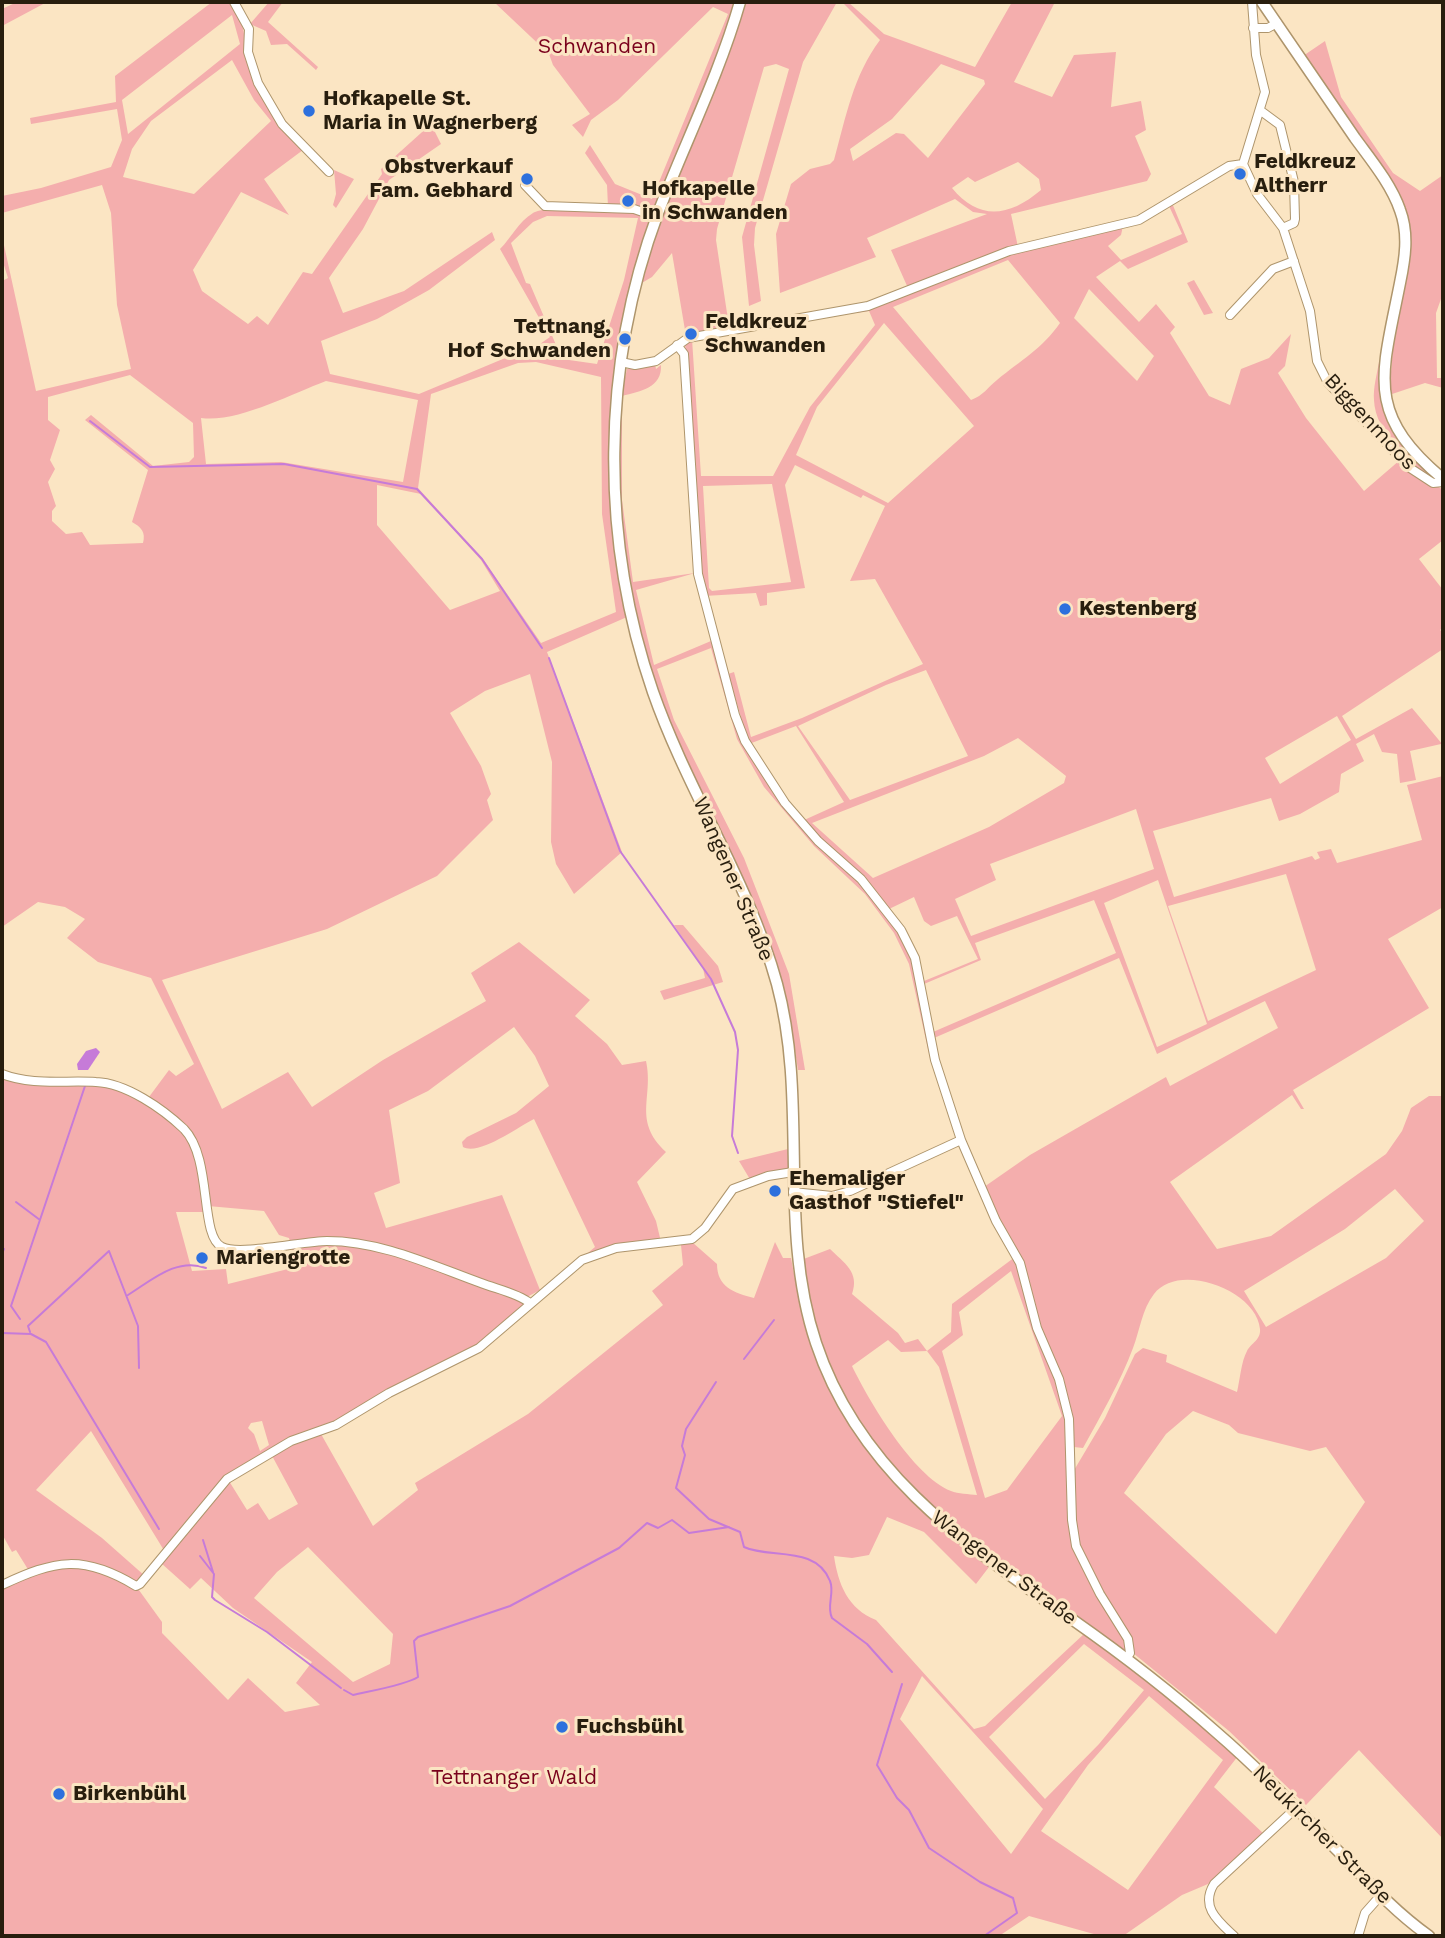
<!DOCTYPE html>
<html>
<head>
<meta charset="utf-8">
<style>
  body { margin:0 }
  #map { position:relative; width:1445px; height:1938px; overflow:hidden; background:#fbe5c3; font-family:"Work Sans",sans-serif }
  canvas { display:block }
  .frame { position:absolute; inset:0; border:4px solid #281e0e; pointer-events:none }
</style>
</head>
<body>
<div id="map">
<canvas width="1445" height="1938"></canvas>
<div class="frame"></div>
</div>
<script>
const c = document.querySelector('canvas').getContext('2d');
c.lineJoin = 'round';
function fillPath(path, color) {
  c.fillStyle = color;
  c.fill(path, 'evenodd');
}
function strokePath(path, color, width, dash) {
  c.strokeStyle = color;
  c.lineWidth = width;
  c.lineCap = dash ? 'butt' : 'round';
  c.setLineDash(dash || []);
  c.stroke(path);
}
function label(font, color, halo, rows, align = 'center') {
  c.font = font + ' "Work Sans",sans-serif';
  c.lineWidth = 6;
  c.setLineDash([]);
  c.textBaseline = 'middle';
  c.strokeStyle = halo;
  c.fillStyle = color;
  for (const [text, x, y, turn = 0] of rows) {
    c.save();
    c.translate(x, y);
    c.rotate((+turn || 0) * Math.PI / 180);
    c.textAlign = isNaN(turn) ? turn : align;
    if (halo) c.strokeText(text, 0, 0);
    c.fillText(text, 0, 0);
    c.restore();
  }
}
fillPath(new Path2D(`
  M17 2H47L2 26V9Z
  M212 2H231C249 25 242 48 252 73 263 104 284 126 303 150L264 179 289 215 241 192 193 270 202 291 248 324 257 316 268 325 303 272 312 274 382 174 381 169 431 124 441 144 389 180 363 229 329 278 343 313 404 291 492 232 495 240 429 290 377 319 321 341 330 374 419 394 510 356 527 353 550 337 500 249C512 237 518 222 533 213 547 205 638 204 649 220 608 349 598 484 627 617L547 652 622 852 574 894 556 864 551 842 552 762 530 674 485 691 450 713 481 766 491 794 487 800 493 820 437 876 327 929 162 980 222 1109 288 1072 312 1107 383 1060 486 1001 471 973 519 942 590 1000 575 1016 607 1044 622 1065 646 1061C654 1098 632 1120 666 1152L637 1182 656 1221 661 1242 617 1245 583 1257 595 1247 534 1119C518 1127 479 1156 463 1147L462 1142 467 1137 516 1113 549 1086 535 1056 514 1027 428 1091 389 1110 400 1183 374 1193 386 1228 502 1195 540 1290 527 1297 392 1247 347 1239 290 1242 289 1238 279 1235 264 1211 208 1206H204V1212H176L192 1271 226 1269 228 1284 296 1267 291 1246 338 1243 393 1253 525 1303 483 1344 398 1386 332 1425 289 1440 272 1455 297 1441 321 1434 373 1526 418 1490 415 1483 528 1414 663 1305 652 1291 683 1265 681 1245 692 1242 717 1264C717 1287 734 1293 754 1298L775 1242 783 1258H791C817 1405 872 1478 989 1567L976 1584 924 1532 887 1517 869 1555 852 1558 834 1556C838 1584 848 1609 876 1620L974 1729 985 1726 1085 1633 1153 1685 1238 1756 1214 1787 1264 1834 1208 1884 1182 1895 1123 1936H1101L1029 1916 999 1936H2V1584L29 1571 16 1550 12 1552 2 1534V1064L7 1078 27 1083H113L146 1101 169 1070 176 1076 194 1064 151 978 98 962 67 938 85 919 65 907 38 902 2 927V281L8 278 2 259V236L36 391 131 369 117 305 111 213 102 185 2 213V196L41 188 111 167 122 140 117 109 31 124 30 118 116 102 115 76ZM232 15 240 44 128 134 122 100ZM232 60 254 100 271 121 194 194 123 177 132 149 151 121ZM547 216 638 218 624 280 597 364 562 359 530 284 526 283 511 243 533 222ZM536 362 601 377 602 514 616 612 541 643 483 559 418 488 431 394 518 363ZM130 375 193 423 194 457 189 462 153 466 91 415 85 420 148 470 132 522C141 527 146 532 143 543L90 545 82 532 66 534 52 521V511L56 506 48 482 55 469 50 460 60 430 48 420V397ZM326 381 418 400 403 482 281 462 206 464 201 418C237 423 291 394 326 381ZM377 485 421 494 481 560 500 591 450 610 377 525ZM262 1421 269 1445 260 1451 254 1434 248 1428 251 1423ZM91 1431 165 1552 186 1525 188 1530 161 1563 190 1589 201 1578 233 1608 312 1662 296 1683 320 1705 285 1712 248 1678 228 1700 162 1633V1622L136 1586 145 1576 102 1538 36 1490ZM270 1452 298 1504 269 1520 258 1503 247 1510 229 1481V1475ZM308 1547 393 1634 390 1664 353 1682 254 1598 277 1572ZM1084 1644 1144 1690 1099 1744 1045 1799 989 1737ZM922 1676 1043 1809 1011 1854 900 1719ZM1149 1696 1223 1760 1128 1890 1041 1831 1088 1765Z
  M269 2H283L268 22 318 67 316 70 287 44 271 45 266 31 250 24Z
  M494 2H736L721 48 657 209 608 207 607 185 585 153 590 145 615 184 652 199 728 14 713 7 618 100 591 120 583 137 572 125 590 114 553 65 549 54Z
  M744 2H837L803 62 755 228 754 245 761 301 749 306 742 237 789 69 776 64 764 67 717 229 716 240 727 313 732 312 728 318 732 326 686 336 672 253 652 277 640 284 656 232Z
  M842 2H848L884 34 975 67 1012 2H1055L1014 82 1052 97 1074 55 1116 52 1111 107 1141 101 1146 130 1135 136 1151 174 1147 181 1011 214 1018 247 908 288 891 250 987 214 973 212 955 199 867 238 876 257 780 293 776 234 791 184 810 169 830 164 834 160C846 117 853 76 880 40ZM941 64 984 80 985 84 928 158 904 134 896 133 853 161 850 149 892 119ZM1018 162 1039 179 1041 190C1009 217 979 221 952 188L968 177 975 182Z
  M1325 41 1341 97 1393 173 1420 191 1443 175V299H1441L1436 313 1437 378H1443V388L1425 383 1389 395 1405 211 1303 56Z
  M334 170 354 179 336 208 333 205 336 194Z
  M1172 203 1188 242 1128 269 1120 261 1096 277 1139 322 1156 304 1175 327 1170 333 1209 396 1230 405 1241 369 1269 358 1291 334 1285 366 1278 373 1306 418 1364 491 1400 460 1443 490V540L1419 559 1443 590V627L1440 630 1443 633V649L1342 716 1356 739 1412 708 1443 745V750L1441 744 1410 751 1416 780 1400 783 1397 754 1382 752 1374 734 1356 744 1364 761 1341 774 1339 792 1300 814 1279 821 1271 798 1153 831 1174 897 1312 856 1315 860 1320 858 1317 852 1331 849 1337 863 1422 840 1407 785 1443 776V907L1388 939 1429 1008 1293 1090 1304 1109H1301L1292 1095 1170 1182 1217 1249 1271 1236 1386 1154 1402 1131 1411 1108 1429 1096H1443V1839L1359 1750 1306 1805 1229 1731 1133 1653 1089 1570 1075 1534 1073 1472 1105 1418 1135 1354 1143 1348 1167 1355 1166 1362 1237 1392C1240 1380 1241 1362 1247 1351 1251 1343 1261 1340 1260 1329 1257 1290 1178 1261 1154 1294 1142 1309 1140 1330 1133 1348 1120 1383 1101 1415 1083 1448L1074 1447 1067 1398 1042 1335 1023 1265 998 1222 984 1187 1030 1155 1166 1077 1170 1086 1278 1028 1265 1001 1157 1054 1119 958 934 1038 933 1032 1116 953 1094 900 975 943 981 960 924 984V981L978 959 957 916 931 926 924 921 914 897 889 909 802 821 844 802 796 726 749 744 728 674 734 672 751 737 802 718 923 664 875 579 850 581 885 506 863 495 861 498 795 465 785 485 805 588 767 593V605L760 606 756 593 704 596 700 574 685 342 692 339 701 476H773L810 407 875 325 869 311 812 319 875 306 995 258 1123 226 1121 235 1108 246 1121 260 1182 234 1169 206ZM1008 260 1060 323C1042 349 1021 360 997 380 987 388 984 395 971 400L893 307ZM1089 289 1154 356 1137 381 1074 318ZM884 323 974 426 888 503 796 455 817 407ZM772 484 791 582 712 591 709 588 703 486ZM926 670 968 756 850 800 798 726 886 685ZM1337 716 1351 740 1280 784 1265 758ZM1018 738 1066 776 1064 783 989 827 873 878 812 823 984 756ZM1136 809 1154 869 971 936 955 899 996 880 990 864ZM1286 874 1316 970 1208 1021 1168 906ZM1158 880 1207 1024 1157 1047 1104 903ZM1395 1189 1424 1221 1386 1258 1266 1327 1244 1291 1345 1229ZM1193 1411 1229 1425 1238 1433 1310 1451 1326 1447 1365 1502 1276 1634 1124 1493 1166 1434Z
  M1194 280 1213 313 1204 315 1187 283Z
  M1379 362 1383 363C1387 430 1388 435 1439 479L1438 482C1411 468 1375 432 1374 400 1373 388 1377 374 1379 362Z
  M655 364 656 369 661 365C662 388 641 391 622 396V500L633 582 695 573 636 590 654 665 711 641 704 608 733 712 767 781 890 918 915 963 934 1059 930 1058 909 964 894 933 865 894 814 846 764 787 737 739 711 648 657 669 674 720 744 858 789 974 805 1070H798L790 1019 776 963 660 700 640 632 623 541 618 458 622 391 627 369Z
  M674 925H683L718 966 723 982 664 1000 660 991 705 978 703 968Z
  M788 1149V1174L751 1181 739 1161Z
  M830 1249C844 1263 860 1272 852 1294L898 1333 905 1343 918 1339 927 1351 951 1332 952 1304 1015 1257 1057 1378 1068 1420 1074 1547 1124 1635 1127 1653C1014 1574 896 1505 833 1377 815 1341 808 1299 801 1260ZM1011 1271 1062 1416 1007 1490 985 1498 942 1351 963 1335 959 1312ZM888 1340 901 1352 927 1351 939 1367 977 1495C969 1494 958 1494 951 1491 913 1476 869 1401 852 1366Z`), '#f4aead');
fillPath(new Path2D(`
  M96 1048 100 1052 88 1070H78L77 1064 86 1051Z`), '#c67bd8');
strokePath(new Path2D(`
  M90 421 150 467 284 464 417 489 482 559 542 648
  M549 658 620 851 711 979 735 1032 738 1050 732 1136 738 1153
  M16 1202 40 1220
  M2 1254 4 1249
  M128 1295C152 1280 177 1257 206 1268
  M20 1319 11 1306 85 1086
  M30 1332 28 1326 109 1251 138 1326 139 1368
  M2 1333 31 1334 46 1342 159 1529
  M744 1359 774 1320
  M716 1382 686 1429 682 1446 685 1455 676 1488 709 1519 740 1532 744 1547C770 1559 816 1545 830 1581 835 1593 826 1606 832 1618L867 1644 892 1672
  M203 1540 213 1572
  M200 1556 214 1574 212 1597 215 1600 267 1632 341 1688
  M902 1684 877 1765 897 1798 909 1810 929 1848 980 1882 1013 1898 1017 1913 984 1936
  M344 1690 353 1695C370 1691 406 1685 418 1677L414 1641 418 1637 510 1606 619 1548 647 1523 658 1528 672 1520 689 1533 729 1527`), '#c67bd8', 2);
const minor = new Path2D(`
  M234 2 249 29 248 52 258 83 282 124 329 172
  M1252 2 1256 55 1265 92 1243 164 1257 194 1283 228 1310 311 1317 361 1328 383 1410 468 1433 483 1443 482
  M1253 28H1268L1277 23
  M1261 111 1280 125 1294 182 1295 219 1294 223 1283 228
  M525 185 545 206 634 209 657 217
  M1230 315 1273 269 1294 261
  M677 345 684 354 698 574 735 715 745 741 785 803 818 841 861 879 901 930 915 958 935 1060 961 1140 850 1191 832 1196 793 1192
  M621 362 635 365 656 361 688 338 868 306 1009 251 1139 220 1229 166 1243 164
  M2 1074C33 1086 64 1080 96 1082 126 1083 163 1109 184 1129 213 1159 199 1236 222 1247 239 1256 304 1241 327 1241 381 1241 431 1265 481 1283 496 1289 517 1293 530 1303
  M961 1140 996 1221 1020 1263 1037 1328 1059 1379 1069 1419 1072 1520 1076 1546 1100 1594 1128 1639 1130 1653 1126 1659
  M2 1585C55 1560 83 1554 136 1586L140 1584 227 1479 291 1441 336 1425 389 1393 479 1348 582 1260 616 1248 692 1239 705 1228 733 1189 768 1176 793 1172
  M1234 1936C1218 1921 1200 1907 1214 1884L1296 1808
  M1358 1936 1365 1913 1381 1895`);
const secondary = new Path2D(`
  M740 2C719 75 685 143 658 213 601 366 600 539 653 692 688 792 749 882 777 984 809 1103 777 1226 816 1343 859 1473 967 1545 1073 1620 1123 1655 1171 1692 1216 1732 1259 1769 1298 1810 1338 1851 1367 1881 1395 1912 1429 1936
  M1262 2C1293 47 1324 93 1355 138 1371 160 1391 184 1400 210 1409 234 1405 259 1400 283 1382 375 1364 413 1443 479`);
strokePath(minor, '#ae956c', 10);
strokePath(secondary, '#ae956c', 13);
strokePath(minor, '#fff', 8);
strokePath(secondary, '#fff', 10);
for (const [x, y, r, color] of [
  [309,111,7,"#2d70dd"],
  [1240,174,7,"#2d70dd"],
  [527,179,7,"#2d70dd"],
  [628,201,7,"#2d70dd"],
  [691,334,7,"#2d70dd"],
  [625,339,7,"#2d70dd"],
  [1065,609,7,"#2d70dd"],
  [775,1191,7,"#2d70dd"],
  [202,1258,7,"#2d70dd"],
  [562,1727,7,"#2d70dd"],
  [59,1794,7,"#2d70dd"]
]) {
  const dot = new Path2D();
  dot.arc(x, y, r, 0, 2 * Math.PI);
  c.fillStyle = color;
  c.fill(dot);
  strokePath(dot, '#fbe5c3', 2.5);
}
label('21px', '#7a011c', '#fbe5c3', [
  ["Schwanden",597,47],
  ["Tettnanger Wald",514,1778]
]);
label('bold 21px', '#281e0e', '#fbe5c3', [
  ["Hofkapelle St.",323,99],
  ["Maria in Wagnerberg",323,123],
  ["Feldkreuz",1254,162],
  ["Altherr",1254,186],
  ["Obstverkauf",513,167,"right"],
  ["Fam. Gebhard",513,191,"right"],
  ["Hofkapelle",642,189],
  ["in Schwanden",642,213],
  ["Feldkreuz",705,322],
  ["Schwanden",705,346],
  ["Tettnang,",611,327,"right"],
  ["Hof Schwanden",611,351,"right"],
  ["Kestenberg",1079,609],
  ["Ehemaliger",789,1179],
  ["Gasthof \"Stiefel\"",789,1203],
  ["Mariengrotte",216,1258],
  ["Fuchsbühl",576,1727],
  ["Birkenbühl",73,1794]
], 'left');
label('21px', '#281e0e', '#fbe5c3', [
  ["Biggenmoos",1370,422,47],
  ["Wangener Straße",733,879,67],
  ["Wangener Straße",1004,1568,37],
  ["Neukircher Straße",1322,1835,45]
]);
</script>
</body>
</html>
